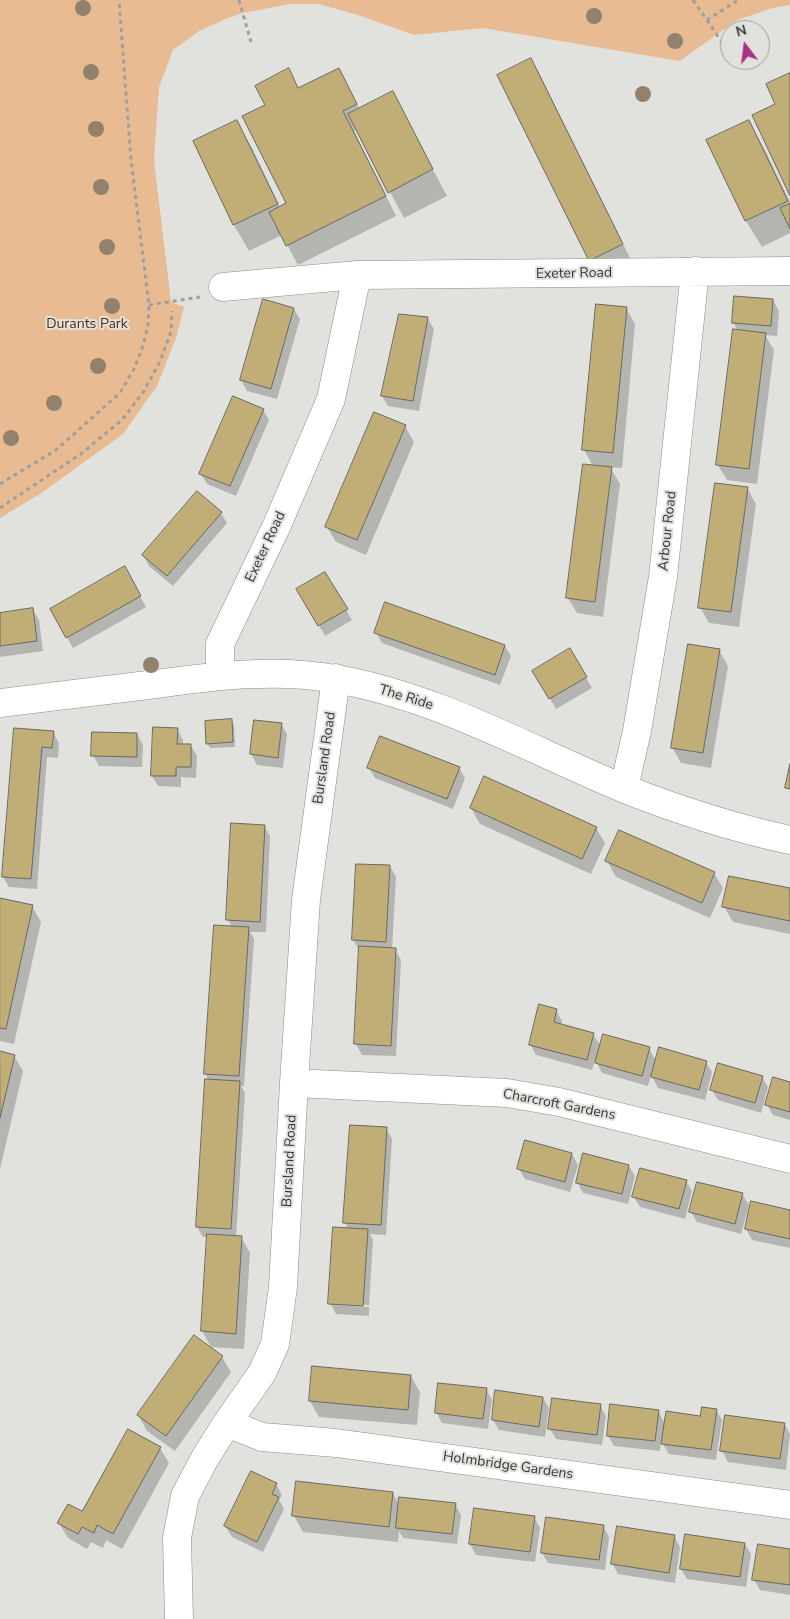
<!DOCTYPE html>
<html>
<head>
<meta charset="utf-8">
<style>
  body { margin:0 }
  #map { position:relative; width:790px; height:1619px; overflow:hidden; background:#e1e2dd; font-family:"Nunito Sans",sans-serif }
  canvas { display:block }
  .north { position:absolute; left:720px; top:20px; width:50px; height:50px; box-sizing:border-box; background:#e1e2dd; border:1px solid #9d9e9a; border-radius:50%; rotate:345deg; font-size:14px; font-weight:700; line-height:20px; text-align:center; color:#373836 }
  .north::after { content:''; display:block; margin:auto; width:18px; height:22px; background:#a93187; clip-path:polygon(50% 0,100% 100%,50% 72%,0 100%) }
</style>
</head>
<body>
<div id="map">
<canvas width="790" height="1619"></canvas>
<div class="north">N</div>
</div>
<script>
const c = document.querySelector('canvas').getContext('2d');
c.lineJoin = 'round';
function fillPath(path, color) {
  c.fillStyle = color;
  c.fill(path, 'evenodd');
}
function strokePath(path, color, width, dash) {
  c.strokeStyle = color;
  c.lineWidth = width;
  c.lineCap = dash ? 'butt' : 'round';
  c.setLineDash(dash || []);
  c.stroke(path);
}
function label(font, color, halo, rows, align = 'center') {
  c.font = font + ' "Nunito Sans",sans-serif';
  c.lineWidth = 4;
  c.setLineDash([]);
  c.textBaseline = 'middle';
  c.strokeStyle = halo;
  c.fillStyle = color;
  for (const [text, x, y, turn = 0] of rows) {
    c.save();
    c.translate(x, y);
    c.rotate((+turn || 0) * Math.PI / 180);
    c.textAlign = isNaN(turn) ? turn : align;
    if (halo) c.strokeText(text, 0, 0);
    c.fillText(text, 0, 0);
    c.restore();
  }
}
fillPath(new Path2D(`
  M0 0H790V5L773 8 737 20 680 61 483 28 414 35 361 16 319 4H290L243 13 228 18 199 31 173 50 159 87 154 160 171 302 184 307 176 338 157 386 123 434 40 494 0 518Z`), '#e8bb92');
fillPath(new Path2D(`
  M531 60 540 75 631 260H590Z
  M288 70 299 89 338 70 360 109 392 93 447 196 404 218 357 130 354 131 396 216 298 265 282 235 249 251 234 225 237 122 252 148 280 207 288 204 266 106Z
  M748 121 764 148 790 202V233L762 247 746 221 708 141Z
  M773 300 779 311 777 336 765 335 774 350 757 484 727 480 718 465 738 331 733 322Z
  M626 308 635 324 622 468 610 467 620 484 603 617 577 613 568 598 593 466 584 450Z
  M294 309 300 319 277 399 247 391 241 380Z
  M428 319 434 329 419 411 388 406 382 396Z
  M263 410 269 420 236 496 207 484 201 474Z
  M405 426 414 442 366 555 336 542 327 527Z
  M747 488 756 504 739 627 709 623 700 607Z
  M221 513 227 523 173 586 149 566 143 555Z
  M124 568 146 607 73 648 51 610Z
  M325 573 352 620 325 636 298 589Z
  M33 610 39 620 43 651 0 657V614Z
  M376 632 505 646 511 656 500 685 382 643Z
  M570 650 592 688 556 709 534 671Z
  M719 650 728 666 711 768 681 763 672 747Z
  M231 720 234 725 235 747 210 748 207 743Z
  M281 724 287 734 283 768 257 765 251 754Z
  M177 729 183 740V746H191L197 756 196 778 181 777V787L158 786 152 776Z
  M15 730 53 732 59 743 58 758 47 757 37 889 9 887 3 877Z
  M137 734 143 745 142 767 99 766 93 755Z
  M369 768H459L465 778 453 809 375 778Z
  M471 808 596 828 605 843 591 874 480 824Z
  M232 824 264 826 270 836 266 932H250L254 939 244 1086H241L245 1093 236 1237H241L250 1253 244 1349 211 1347 202 1331 208 1237H203L197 1227 209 1081 205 1073 232 927 228 920Z
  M607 861 714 873 723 888 710 918 616 877Z
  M390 866 396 877 392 949H395L401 960 396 1056 362 1055 356 1044 359 950 353 940Z
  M790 889V934L733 922 724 907Z
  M0 899 32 906 41 922 14 1044 0 1041Z
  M556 1010 562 1021 561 1025 593 1034 601 1047 649 1048 656 1061 706 1062 712 1072 705 1100 658 1088 651 1075 648 1086 602 1073 595 1060 592 1070 536 1055 530 1044Z
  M0 1053 14 1056 23 1071 0 1169Z
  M762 1077 768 1087 761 1113 718 1100 712 1090Z
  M790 1083V1120L773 1115 767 1105Z
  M386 1128 392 1139 386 1235 370 1234 373 1240 369 1305 334 1303V1305L369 1307V1316L336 1314 330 1303 348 1229 345 1222Z
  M572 1154 578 1165 570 1192 525 1179 519 1169Z
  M629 1166 635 1176 628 1204 583 1193 577 1182Z
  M686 1181 692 1191 685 1219 640 1207 634 1197Z
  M742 1194 749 1205 741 1234 697 1222 691 1212Z
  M790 1211V1248L752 1240 746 1229Z
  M222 1357 231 1372 175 1451 147 1431 138 1415Z
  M313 1368 411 1376 420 1392 417 1425 319 1417 310 1401Z
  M486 1389 492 1400 488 1429 442 1423 436 1412Z
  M543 1398 549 1408 545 1437 499 1430 493 1420Z
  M600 1405 606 1416 602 1445 556 1439 550 1429Z
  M716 1410 722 1420 716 1460 669 1454 661 1441 660 1451 614 1446 608 1436 658 1411 665 1424 702 1418Z
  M785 1425 790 1434 786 1470 728 1462 722 1451Z
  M160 1448 169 1463 122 1549 106 1540 103 1548 91 1542 87 1549 68 1538 59 1523 83 1513Z
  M276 1484 282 1495 279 1500 284 1509 263 1552 232 1537 225 1526Z
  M393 1493 399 1505 455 1504 461 1515 457 1544 403 1538 399 1531 398 1542 303 1532 294 1516Z
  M534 1517 540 1528 535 1562 476 1555 470 1544Z
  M603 1526 609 1537 605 1570 548 1563 542 1553Z
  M674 1536 680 1547 675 1583 618 1574 612 1563Z
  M745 1544 751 1554 746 1587 687 1579 681 1569Z
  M790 1551V1595L760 1590 754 1580Z`), '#0003');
const building = new Path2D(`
  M531 58 623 244 589 261 497 75Z
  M289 68 298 88 339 68 357 104 343 111 386 196 286 246 269 212 286 203 242 116 265 105 255 86Z
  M790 73V196L752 115 775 104 766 84Z
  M393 91 433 169 388 193 348 114Z
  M237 120 278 204 233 225 193 141Z
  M749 120 788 201 745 221 706 140Z
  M790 204V229L780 208Z
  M734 296 773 299 771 326 732 323Z
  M263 299 294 308 271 389 240 380Z
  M596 304 627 307 613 453 582 450Z
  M399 314 428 317 413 401 381 396Z
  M733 329 766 333 749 469 716 465Z
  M233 396 264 409 230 486 199 474Z
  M374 412 406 425 357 540 325 527Z
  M583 464 612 467 595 602 566 598Z
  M715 483 748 487 731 612 698 608Z
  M197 491 222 512 167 576 142 555Z
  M125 566 141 596 66 638 50 609Z
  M325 572 348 609 318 626 296 589Z
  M385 602 505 645 495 675 374 633Z
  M33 608 37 641 0 646V613Z
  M688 644 720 649 703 753 671 748Z
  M570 648 587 677 549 699 532 671Z
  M232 719 233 742 206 744 205 721Z
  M254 720 282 723 278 758 250 754Z
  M153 727 178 728 177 744H191V767H176V776H151Z
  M14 728 54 731 52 748 42 747 31 879 2 877Z
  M92 732 137 733V757L91 756Z
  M380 736 460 767 447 799 367 768Z
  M790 764V789L785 788Z
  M484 776 597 827 582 859 470 808Z
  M231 823 265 825 260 922 226 920Z
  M619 830 715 872 702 903 605 861Z
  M356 864 390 865 386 942 352 940Z
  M729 876 790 888V921L722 907Z
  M0 898 33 905 6 1029 0 1028Z
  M214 925 249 927 239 1076 204 1074Z
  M359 946 396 948 391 1046 354 1044Z
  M539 1004 557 1009 554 1022 594 1033 587 1060 529 1045Z
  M603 1034 650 1047 642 1076 595 1063Z
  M659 1047 707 1061 699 1090 651 1077Z
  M0 1051 15 1055 0 1118Z
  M718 1063 763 1076 755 1103 710 1090Z
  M773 1077 790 1082V1112L765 1105Z
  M205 1079 240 1081 231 1229 196 1227Z
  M350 1125 387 1127 381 1225 343 1223Z
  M525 1140 572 1153 565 1182 517 1169Z
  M583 1153 629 1165 622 1194 576 1183Z
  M640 1168 687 1180 679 1209 632 1197Z
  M697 1182 743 1193 735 1224 689 1212Z
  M751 1201 790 1210V1239L745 1229Z
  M333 1227 368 1229 363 1306 328 1304Z
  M207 1234 242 1236 236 1334 201 1331Z
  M194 1335 223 1356 166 1436 137 1415Z
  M312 1366 411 1375 408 1410 309 1401Z
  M438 1383 487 1388 483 1419 435 1413Z
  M495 1390 543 1397 539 1427 492 1420Z
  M552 1398 601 1404 597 1435 548 1429Z
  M610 1404 659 1410 655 1441 607 1436Z
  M702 1407 717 1409 711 1450 661 1444 666 1411 700 1416Z
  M725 1415 785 1423 780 1459 720 1451Z
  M128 1429 161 1447 113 1534 97 1525 94 1533 82 1527 78 1534 57 1523 68 1504 82 1511Z
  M251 1471 277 1483 272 1494 279 1497 257 1542 224 1526Z
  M296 1481 393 1492 389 1527 292 1516Z
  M399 1497 456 1503 452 1534 396 1528Z
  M474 1508 535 1516 530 1552 469 1544Z
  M546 1517 604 1525 599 1560 541 1553Z
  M617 1526 675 1535 669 1573 611 1564Z
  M685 1534 745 1543 740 1577 680 1569Z
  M758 1544 790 1549V1585L752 1580Z`);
fillPath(building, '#c1ad76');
strokePath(building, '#696863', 1);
const minor = new Path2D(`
  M223 287 357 275 790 271
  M220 676V644L277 525 331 399 357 275
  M0 703C52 697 104 690 156 684 215 676 276 668 336 679 439 697 530 750 625 789 678 810 734 828 790 840
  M624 788 637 731 663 577 695 271
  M294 1083 507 1093 559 1102 790 1159
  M227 1423 262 1437 336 1443 790 1505
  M179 1619 177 1538 185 1496 205 1458 227 1423 262 1373 275 1344 283 1287 294 1083 306 900 336 678`);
strokePath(minor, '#8b8c87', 29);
strokePath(new Path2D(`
  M239 0 251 42
  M693 0 707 20 738 0
  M707 20 730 54
  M149 305 200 297
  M0 484 56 450 120 393 134 369 143 346 148 326 149 305 131 160 119 0
  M0 508 82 453 122 420 144 391 160 361 171 332 172 311`), '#9fa09d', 3, [4, 4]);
strokePath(minor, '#fff', 28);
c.fillStyle = '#91816d';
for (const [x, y] of [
  [83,8],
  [594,16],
  [675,41],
  [91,72],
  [643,94],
  [96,129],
  [101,187],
  [107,247],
  [112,306],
  [98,366],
  [54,403],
  [11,438],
  [151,665]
]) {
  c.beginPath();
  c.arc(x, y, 8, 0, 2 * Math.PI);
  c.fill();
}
label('14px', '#373836', '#e1e2dd', [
  ["Exeter Road",574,274,-1],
  ["Arbour Road",668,531,-84],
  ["Exeter Road",266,547,-65],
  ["The Ride",406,698,17],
  ["Bursland Road",325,758,-82],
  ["Charcroft Gardens",559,1105,11],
  ["Bursland Road",290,1161,-87],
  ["Holmbridge Gardens",508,1466,8]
]);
label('14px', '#503111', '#e1e2dd', [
  ["Durants Park",87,325]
]);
</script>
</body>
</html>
